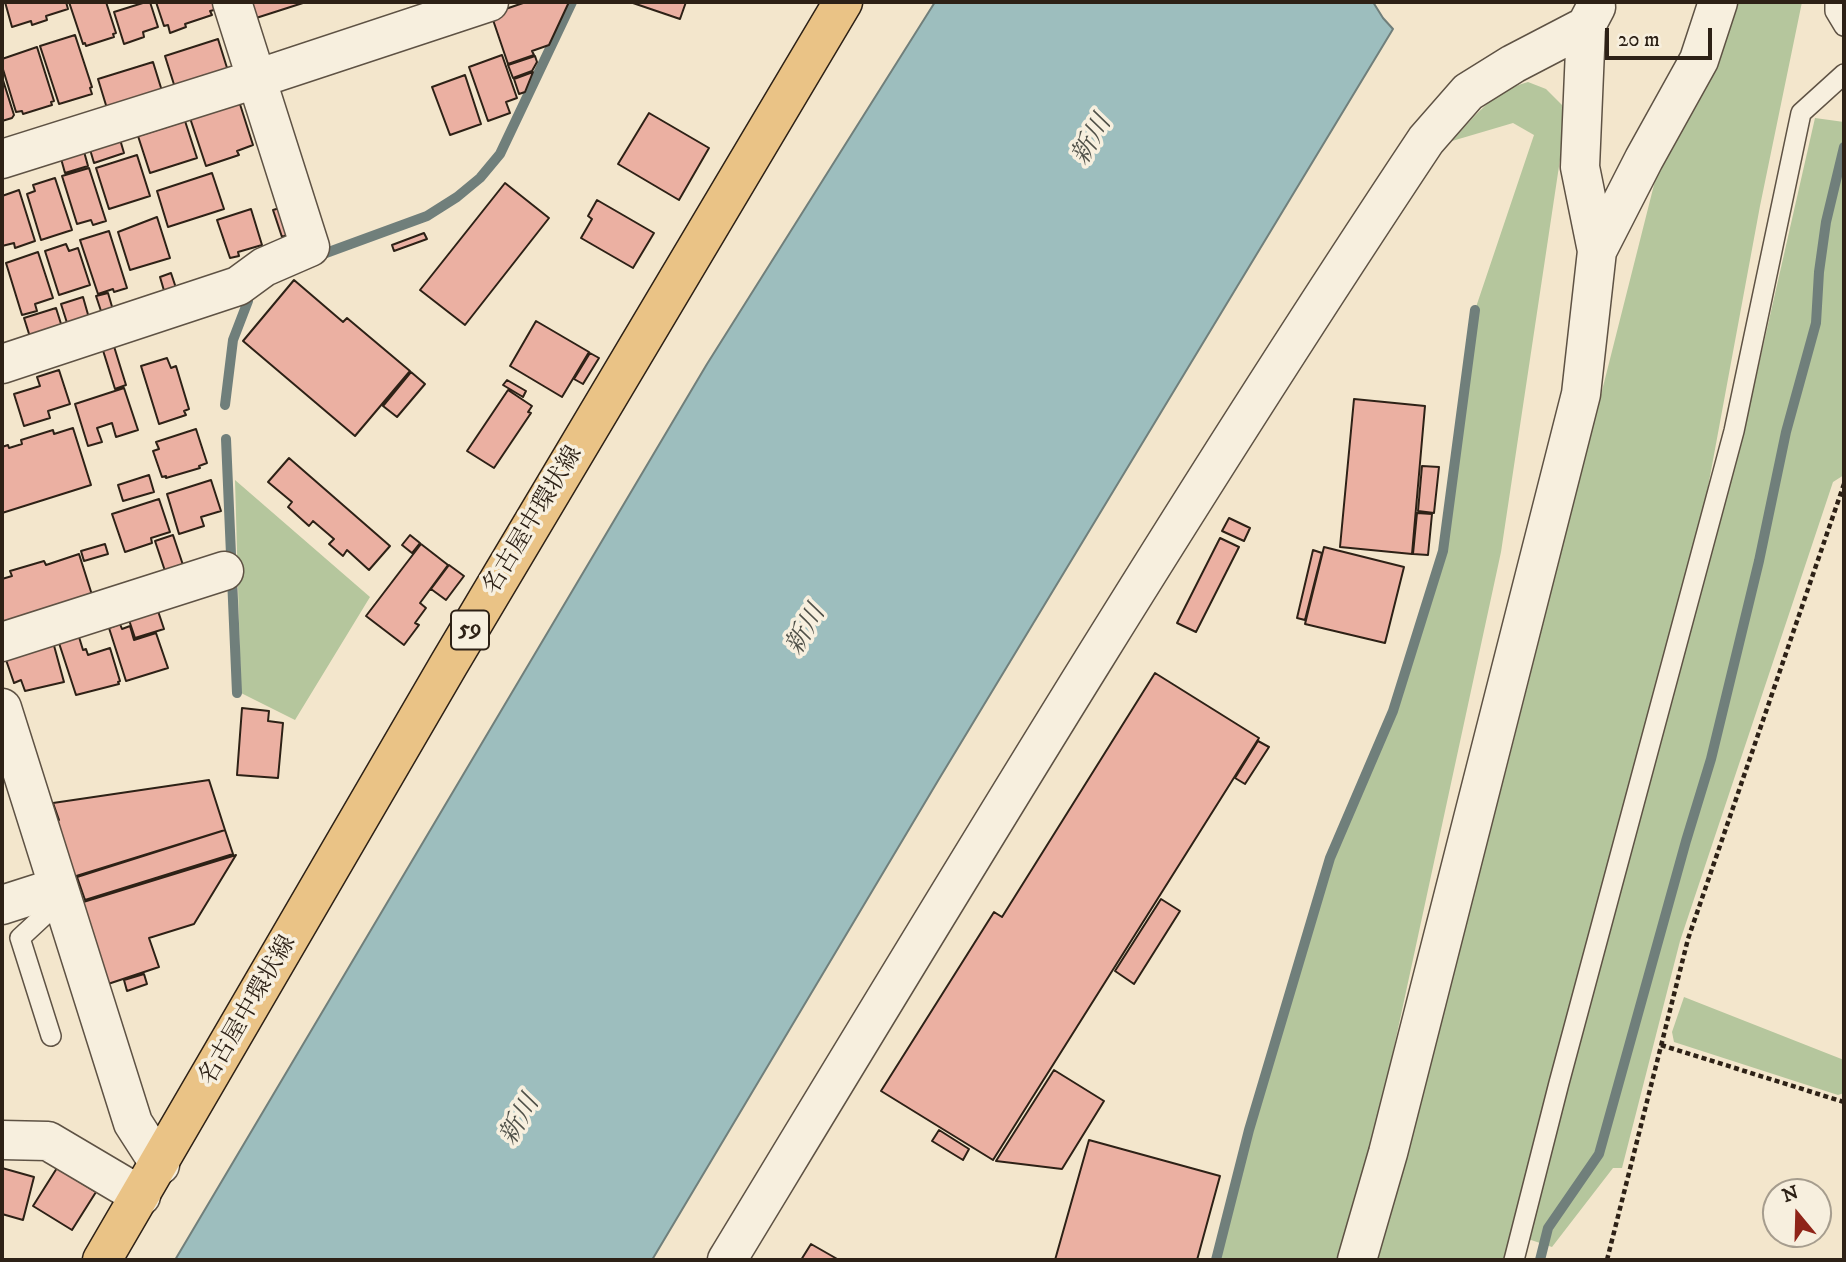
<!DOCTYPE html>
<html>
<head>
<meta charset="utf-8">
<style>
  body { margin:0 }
  #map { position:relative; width:1846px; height:1262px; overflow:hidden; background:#f3e6cc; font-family:"IM FELL DW Pica",serif }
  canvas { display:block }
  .frame { position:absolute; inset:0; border:4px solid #2d2116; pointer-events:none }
  .north { position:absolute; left:1762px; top:1178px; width:70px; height:70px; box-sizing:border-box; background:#f7efde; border:2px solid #a69d8e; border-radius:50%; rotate:341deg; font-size:19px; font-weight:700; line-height:28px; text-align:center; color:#2d2116 }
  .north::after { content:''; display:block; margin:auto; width:24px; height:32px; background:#8f2418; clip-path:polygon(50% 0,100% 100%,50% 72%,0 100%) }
  .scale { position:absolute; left:1605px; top:28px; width:107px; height:32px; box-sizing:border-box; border:4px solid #2d2116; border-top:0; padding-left:9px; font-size:21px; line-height:24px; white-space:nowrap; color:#2d2116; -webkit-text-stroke:5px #f7efde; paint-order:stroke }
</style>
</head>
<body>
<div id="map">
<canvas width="1846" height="1262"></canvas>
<div class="frame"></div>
<div class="north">N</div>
<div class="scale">20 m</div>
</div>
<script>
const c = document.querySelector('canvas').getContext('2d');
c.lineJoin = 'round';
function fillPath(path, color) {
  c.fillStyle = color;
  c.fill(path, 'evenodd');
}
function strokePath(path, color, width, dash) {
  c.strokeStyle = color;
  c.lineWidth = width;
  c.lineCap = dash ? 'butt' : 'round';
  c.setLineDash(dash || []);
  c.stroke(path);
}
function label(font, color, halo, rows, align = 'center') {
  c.font = font + ' "IM FELL DW Pica","Noto Serif JP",serif';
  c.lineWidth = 7;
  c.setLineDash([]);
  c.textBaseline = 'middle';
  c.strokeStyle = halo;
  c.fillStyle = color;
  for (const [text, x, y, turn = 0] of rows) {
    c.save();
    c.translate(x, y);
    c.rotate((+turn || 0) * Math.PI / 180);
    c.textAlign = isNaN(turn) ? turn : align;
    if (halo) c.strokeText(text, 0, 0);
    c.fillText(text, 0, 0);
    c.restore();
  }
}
fillPath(new Path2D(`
  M1736 2H1802L1760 206 1703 514 1549 1082 1504 1260H1371L1402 1155 1507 767 1660 161Z
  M1528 82 1546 89 1562 105 1564 133 1501 552 1372 1149 1339 1260H1216L1249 1130 1330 858 1393 711 1443 551 1475 310 1534 135 1513 123 1452 141C1476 115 1492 92 1528 82Z
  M1815 118 1844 122V475L1833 482 1680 941 1622 1168H1613L1552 1247 1528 1239 1744 430Z
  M235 480 370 597 295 720 241 693Z
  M1684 997 1844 1060V1093L1838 1095 1674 1042 1672 1032Z`), '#b5c69d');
const water = new Path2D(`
  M935 2H1373L1383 18 1393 29 939 779 652 1260H175L707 364Z`);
fillPath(water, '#9dbebe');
strokePath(water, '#707f7b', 2);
strokePath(new Path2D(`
  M326 253 427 216 457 197 480 178 500 154 572 2
  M225 405 233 340 248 301
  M226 439 237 693
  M1216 1260 1249 1130 1330 858 1393 711 1443 551 1475 310
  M1540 1260 1548 1228 1599 1154 1686 841 1711 759 1759 561 1786 432 1816 323 1819 272 1826 222 1844 147`), '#707f7b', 10);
const building = new Path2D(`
  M5 2H66L68 9 46 16 47 20 32 25 31 21 12 27Z
  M69 2H106L116 33 113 34 114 37 86 46 85 43 83 44Z
  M146 2H150L158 27 143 32 144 37 124 44 114 12Z
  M156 2H216L218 9 210 11 212 15 185 24 186 27 170 33 168 25 164 26Z
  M248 2H306L253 19Z
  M526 2H569L549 45 532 51 534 55 508 64 491 14Z
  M630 2H686L680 19Z
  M75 35 92 87 90 88 92 94 59 104 40 46Z
  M218 39 228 71 177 94 165 56Z
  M37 47 54 101 51 102 52 105 23 114 22 111 16 112 2 66V59Z
  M502 55 517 98 506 102 510 113 488 121 469 67Z
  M535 56 537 62 532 71 513 78 508 65Z
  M153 62 162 91 109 115 98 79Z
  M533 72 525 92 519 94 514 79Z
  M465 75 481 124 450 135 432 87Z
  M2 77 14 115 12 118 2 121Z
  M238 98 253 145 237 151 239 155 206 166 190 118Z
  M649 113 709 148 679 200 618 164Z
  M185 121 197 158 150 173 138 136Z
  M119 136 124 153 94 163 89 146Z
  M83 148 88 166 65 173 60 155Z
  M137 155 150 196 109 209 96 168Z
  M89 168 106 221 93 225 91 220 77 224 62 176Z
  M212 173 224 209 168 227 157 191Z
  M55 178 72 230 41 240 27 194 35 191 33 185Z
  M505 183 549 218 465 325 420 290Z
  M19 190 35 241 15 248 14 243 2 246V196Z
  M597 200 654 233 633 268 581 238 592 219 588 216Z
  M283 207 292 233 282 237 273 210Z
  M251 209 262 245 238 252 239 256 230 258 217 220Z
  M157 217 170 258 130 270 118 232Z
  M109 231 127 288 114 292 113 289 98 294 80 240Z
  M424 233 427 239 394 251 392 245Z
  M66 244 69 251 78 248 90 285 59 295 45 251Z
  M38 252 53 298 35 304 37 311 22 315 6 263Z
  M171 273 177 291 165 294 160 277Z
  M294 280 343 322 347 318 410 371 355 436 243 341Z
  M108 293 113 310 102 314 96 296Z
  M83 297 89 318 68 326 61 304Z
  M56 308 62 327 30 337 24 318Z
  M536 321 589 352 562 397 510 366Z
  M112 340 126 385 115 389 101 344Z
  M590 353 599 358 583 384 574 379Z
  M167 358 171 368 176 366 189 409 184 411 186 415 159 424 141 366Z
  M59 370 70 404 48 411 50 418 24 426 14 394 40 386 37 377Z
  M411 372 425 384 397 417 383 406Z
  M507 380 526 391 523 397 503 385Z
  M124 388 138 430 116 437 112 423 97 428 102 442 88 446 75 404Z
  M508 390 532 406 528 412 531 413 494 468 467 451Z
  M1354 399 1425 406 1412 554 1340 547Z
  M73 428 91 485 2 513V447L8 445 9 448 22 444 21 440 53 430 54 434Z
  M196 429 207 463 199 466 200 468 166 478V476L162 477 153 451 159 449 156 442Z
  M289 458 390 546 369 570 347 550 343 556 329 544 334 539 313 521 309 526 288 507 292 502 268 482Z
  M1422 466 1439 467 1434 513 1418 511Z
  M149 475 154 492 123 501 118 485Z
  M211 480 221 511 201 517 204 526 179 534 167 494Z
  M159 499 170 532 151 538 152 543 125 552 112 514Z
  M1417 513 1432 514 1428 555 1413 554Z
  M1229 518 1250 528 1244 541 1222 531Z
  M173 535 184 568 166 574 155 541Z
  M410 535 420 543 412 553 402 545Z
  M1220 538 1239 547 1196 632 1177 623Z
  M105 544 108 554 84 561 81 551Z
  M421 544 448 565 420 603 426 608 415 623 419 625 404 645 366 616Z
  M1324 547 1404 567 1385 643 1305 624Z
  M1313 550 1322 553 1305 620 1297 618Z
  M79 554 93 598 2 627V579L12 576 10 571 44 561 46 565Z
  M449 565 464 576 446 600 431 589Z
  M157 608 164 629 135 638 128 617Z
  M120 624 122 629 130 626 134 640 156 633 168 668 126 681 109 628Z
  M79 637 83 650 86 649 88 655 110 648 120 681 118 682 119 684 76 695 58 640Z
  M53 642 64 682 25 691 21 680 14 683 5 657Z
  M1155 673 1259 738 993 1160 881 1091 994 912 1002 917Z
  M242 708 269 711 268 721 283 723 278 778 237 775Z
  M1258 741 1269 747 1245 784 1235 778Z
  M209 780 225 830 73 877 55 821 59 820 53 803Z
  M225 830 233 854 85 900 77 877Z
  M236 855 194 924 149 938 159 967 105 985 80 903Z
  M1161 899 1180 911 1134 984 1115 971Z
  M144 974 147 984 127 991 124 980Z
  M1054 1070 1104 1101 1062 1169 996 1161Z
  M939 1130 969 1149 963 1160 932 1141Z
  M1089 1140 1220 1176 1197 1260H1055Z
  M2 1168 34 1177 23 1220 2 1214Z
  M57 1168 96 1192 72 1230 33 1206Z
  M811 1244 839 1260H801Z`);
fillPath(building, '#ebb0a2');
strokePath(building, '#2d2116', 2);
const lane = new Path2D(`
  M1835 2V11L1844 26
  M51 1036 20 938 62 899
  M1514 1260 1559 1083 1734 431 1801 113 1844 74`);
const street = new Path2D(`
  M2 159 256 79 489 2
  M1597 251 1644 159 1699 60 1718 2
  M2 364 238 286 264 267 310 247 232 2
  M2 642 224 571
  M2 708 133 1123 160 1165
  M2 905 58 887
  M2 1140 48 1141 141 1196
  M727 1260C955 884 1182 507 1426 140L1468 92 1513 64 1586 26
  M1357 1260 1388 1153 1581 394 1597 251 1580 167 1586 26 1596 7`);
const primary = new Path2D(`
  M102 1260 449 664 843 2`);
strokePath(lane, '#5e5244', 22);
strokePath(street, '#5e5244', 41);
strokePath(primary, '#2d2116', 41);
strokePath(new Path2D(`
  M1661 1045 1844 1102
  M1607 1260 1688 939 1844 484`), '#2d2116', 4.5, [5, 3.5]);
strokePath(lane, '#f7efde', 19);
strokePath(street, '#f7efde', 38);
strokePath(primary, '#eac386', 38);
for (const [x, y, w] of [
  [470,630,38]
]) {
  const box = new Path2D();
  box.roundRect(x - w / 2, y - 19.5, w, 39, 5);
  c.fillStyle = '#f7efde';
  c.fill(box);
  strokePath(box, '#2d2116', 2);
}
label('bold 23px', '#2d2116', null, [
  ["59",470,630]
]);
label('24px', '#2d2116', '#f7efde', [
  ["名古屋中環状線",534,521,-59],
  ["名古屋中環状線",249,1011,-60]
]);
label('italic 26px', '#4f5048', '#f7efde', [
  ["新川",1093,141,-60],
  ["新川",807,631,-60],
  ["新川",521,1121,-60]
]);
</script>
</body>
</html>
